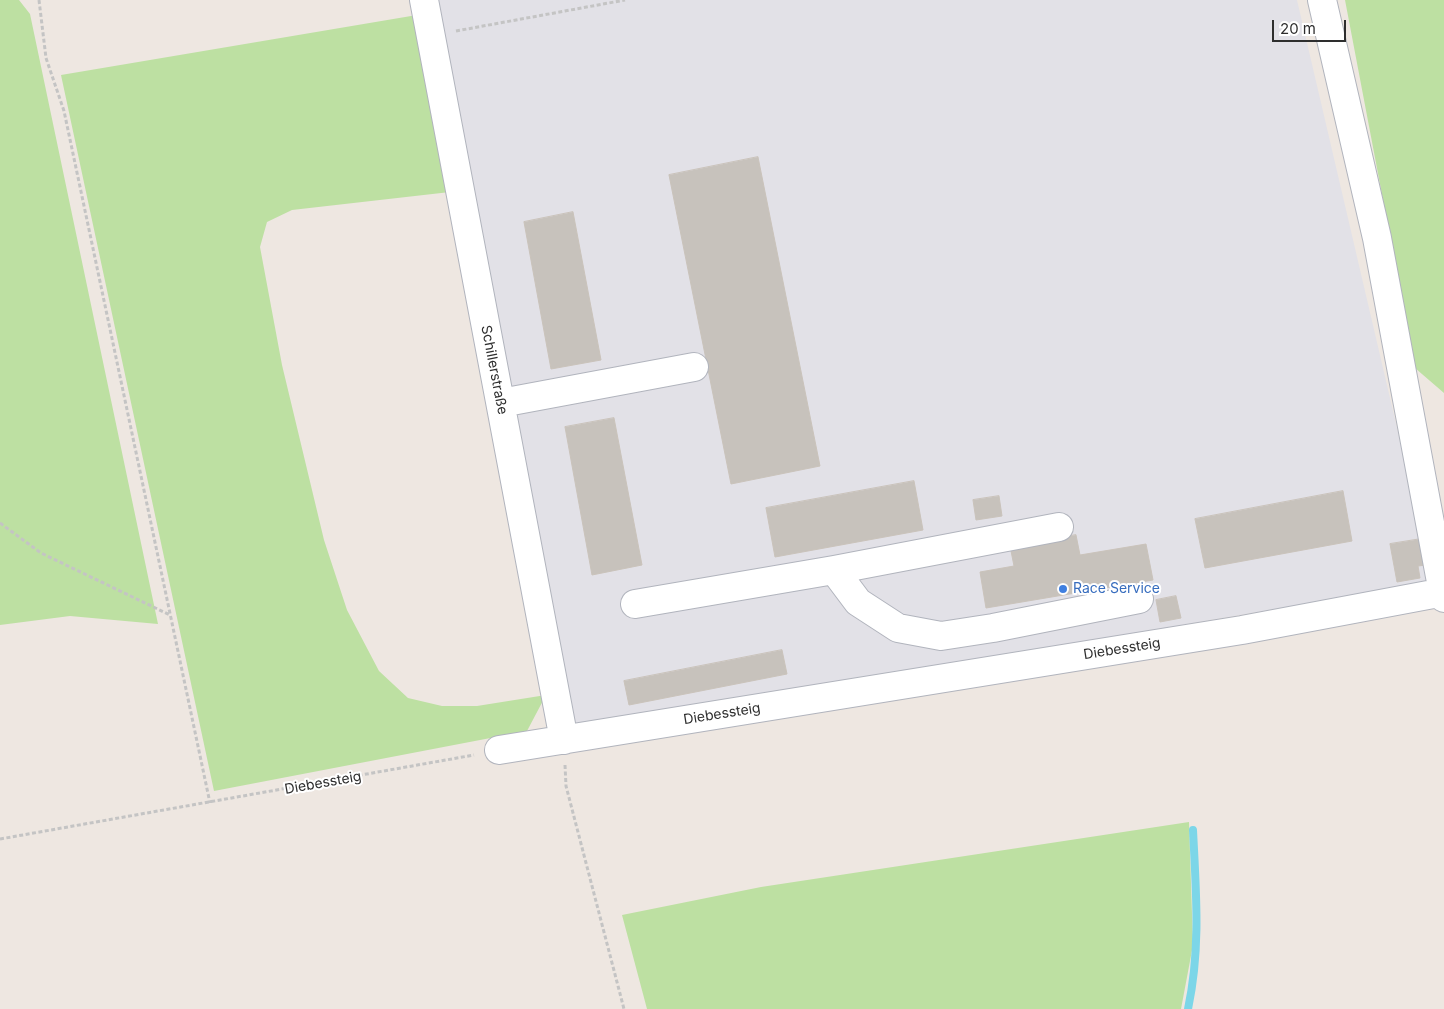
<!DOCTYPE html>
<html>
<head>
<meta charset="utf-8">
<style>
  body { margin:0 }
  #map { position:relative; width:1444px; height:1009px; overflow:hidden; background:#eee7e1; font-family:Inter,sans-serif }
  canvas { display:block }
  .scale { position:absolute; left:1272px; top:20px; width:74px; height:22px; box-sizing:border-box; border:2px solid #2e2e2e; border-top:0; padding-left:6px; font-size:15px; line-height:18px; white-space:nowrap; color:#2e2e2e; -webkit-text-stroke:4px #fff; paint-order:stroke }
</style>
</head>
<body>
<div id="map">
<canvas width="1444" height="1009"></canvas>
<div class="scale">20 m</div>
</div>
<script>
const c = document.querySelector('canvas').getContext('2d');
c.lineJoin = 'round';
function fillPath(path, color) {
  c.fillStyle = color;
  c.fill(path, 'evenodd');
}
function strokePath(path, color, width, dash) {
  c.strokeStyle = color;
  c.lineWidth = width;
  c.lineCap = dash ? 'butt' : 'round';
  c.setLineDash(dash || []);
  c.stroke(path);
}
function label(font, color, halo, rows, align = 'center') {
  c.font = font + ' Inter,sans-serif';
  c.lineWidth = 4;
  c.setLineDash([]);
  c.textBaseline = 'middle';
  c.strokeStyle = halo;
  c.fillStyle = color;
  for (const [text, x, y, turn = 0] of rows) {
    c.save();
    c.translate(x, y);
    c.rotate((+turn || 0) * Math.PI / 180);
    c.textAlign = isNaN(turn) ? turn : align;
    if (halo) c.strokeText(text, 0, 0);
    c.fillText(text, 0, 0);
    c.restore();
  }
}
fillPath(new Path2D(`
  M437 0H1297L1433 582 573 729Z`), '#e2e1e7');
fillPath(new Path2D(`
  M0 0H19L30 14 158 624 70 616 0 625Z
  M1345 0H1444V393L1415 368Z
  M417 15 450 192 292 210 267 222 260 247 282 365 324 540 347 610 379 671 408 698 442 706H477L546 695 527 731 214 791 61 75Z
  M1189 822 1193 945 1181 1009H647L622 915 761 887Z`), '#bde0a2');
strokePath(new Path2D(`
  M1188 1009C1201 948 1196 892 1193 830`), '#7cd6e8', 8);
const building = new Path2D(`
  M758 157 820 466 731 484 669 175Z
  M573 212 601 360 551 369 524 222Z
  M614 418 642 565 592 575 565 427Z
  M914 481 923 530 775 557 766 508Z
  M1343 491 1352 541 1205 568 1195 519Z
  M999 496 1002 516 976 520 973 500Z
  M1076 535 1080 555 1146 544 1153 580 986 608 980 572 1014 566 1010 546Z
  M1421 539 1426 565 1418 566 1420 578 1397 582 1390 544Z
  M1176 596 1181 618 1160 622 1156 600Z
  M782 650 787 674 629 705 624 681Z`);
fillPath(building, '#c7c2bc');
strokePath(building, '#cac3bb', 1);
const minor = new Path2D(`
  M424 0 564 740
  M1322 0 1377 238 1444 598
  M501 403 694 367
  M834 570 858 602 898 628 941 636 993 628 1139 599
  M635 604 834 570 1059 527
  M499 750 1242 630 1444 592`);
strokePath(minor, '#b1b4bd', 30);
strokePath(new Path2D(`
  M39 0 46 58 64 111 210 803
  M456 31 625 0
  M0 523 41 553 170 615
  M565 765 566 786 624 1009
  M0 839 474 755`), '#c4c4c4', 3, [4, 2.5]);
strokePath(minor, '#fff', 28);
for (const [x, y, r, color] of [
  [1063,589,5,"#3f7fe0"]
]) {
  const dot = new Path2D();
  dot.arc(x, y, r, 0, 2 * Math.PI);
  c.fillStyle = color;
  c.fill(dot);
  strokePath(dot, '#fff', 2);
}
label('14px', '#2e2e2e', '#fff', [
  ["Schillerstraße",494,370,79],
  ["Diebessteig",1122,649,-9],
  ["Diebessteig",722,714,-9],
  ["Diebessteig",323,783,-10]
]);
label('14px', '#366cbe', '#fff', [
  ["Race Service",1073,589]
], 'left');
</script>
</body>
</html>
